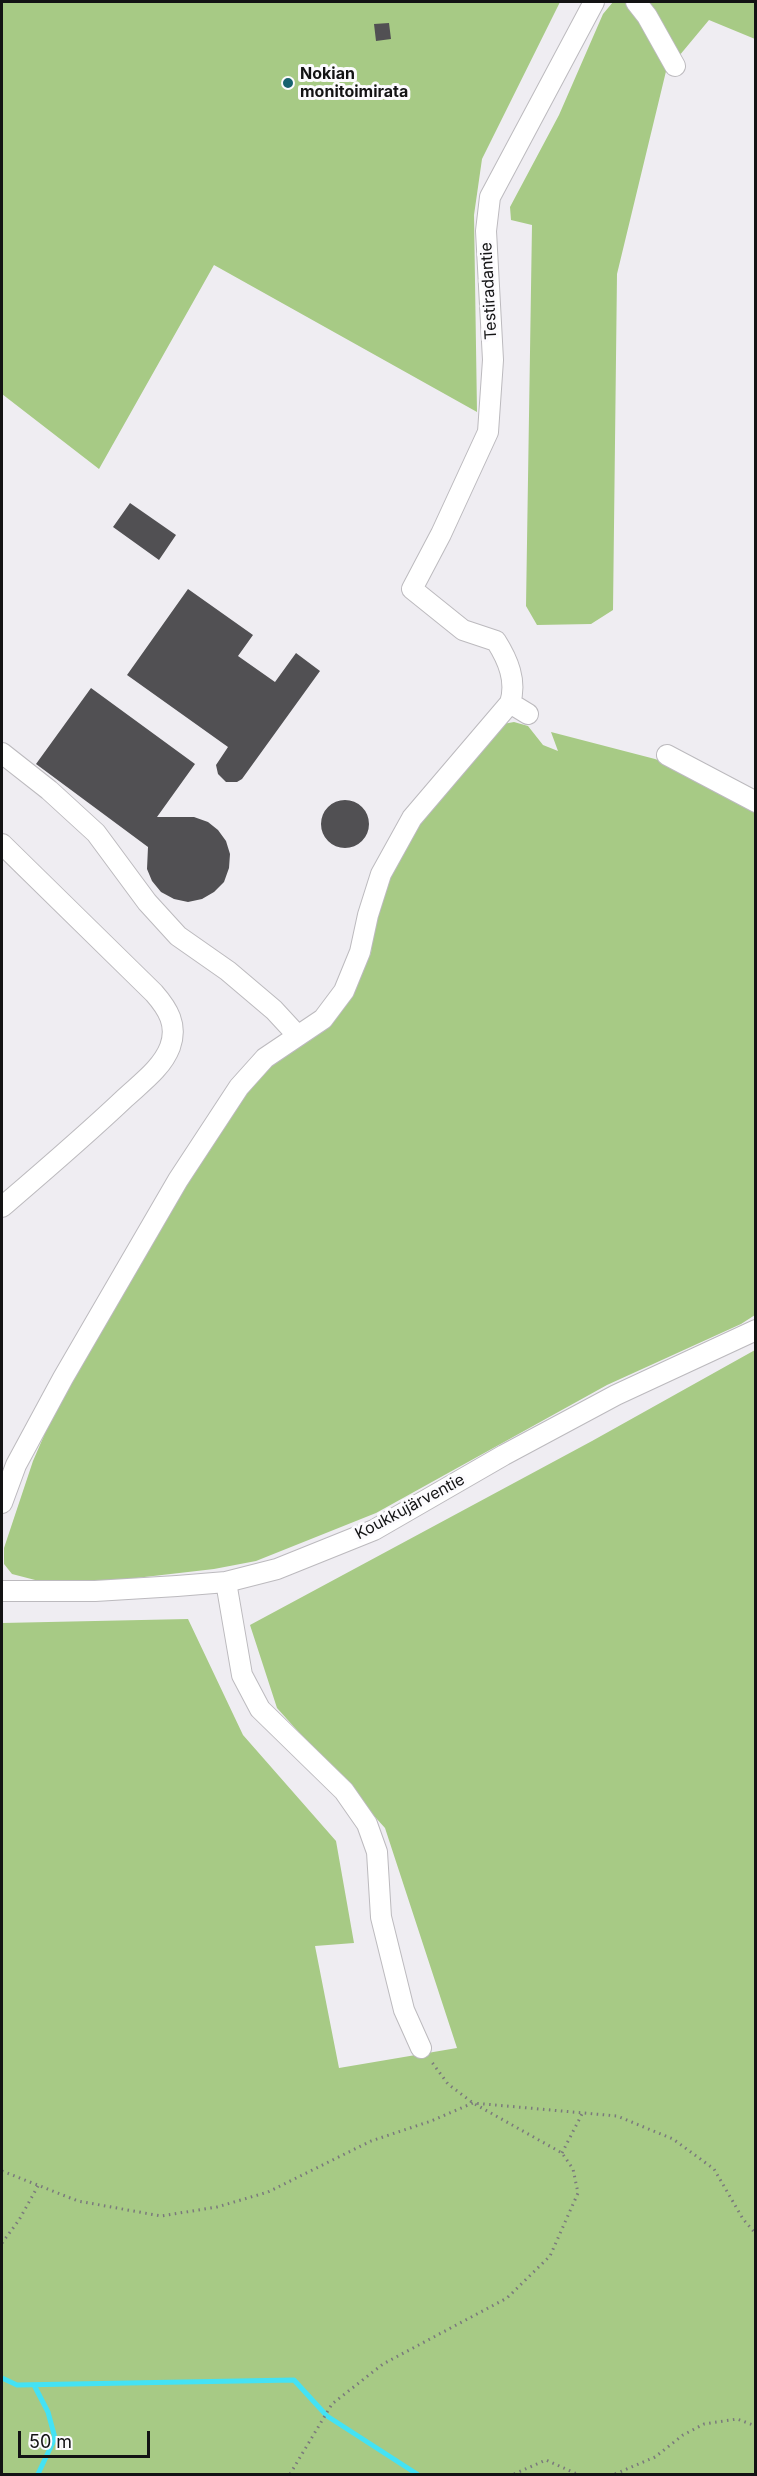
<!DOCTYPE html>
<html>
<head>
<meta charset="utf-8">
<style>
  body { margin:0 }
  #map { position:relative; width:757px; height:2476px; overflow:hidden; background:#efedf2; font-family:Inter,sans-serif }
  canvas { display:block }
  .frame { position:absolute; inset:0; border:3px solid #131314; pointer-events:none }
  .scale { position:absolute; left:18px; top:2431px; width:132px; height:27px; box-sizing:border-box; border:3px solid #131314; border-top:0; padding-left:8px; font-size:18px; line-height:21px; white-space:nowrap; color:#131314; -webkit-text-stroke:4px #fcfbfe; paint-order:stroke }
</style>
</head>
<body>
<div id="map">
<canvas width="757" height="2476"></canvas>
<div class="frame"></div>
<div class="scale">50 m</div>
</div>
<script>
const c = document.querySelector('canvas').getContext('2d');
c.lineJoin = 'round';
function fillPath(path, color) {
  c.fillStyle = color;
  c.fill(path, 'evenodd');
}
function strokePath(path, color, width, dash) {
  c.strokeStyle = color;
  c.lineWidth = width;
  c.lineCap = dash ? 'butt' : 'round';
  c.setLineDash(dash || []);
  c.stroke(path);
}
function label(font, color, halo, rows, align = 'center') {
  c.font = font + ' Inter,sans-serif';
  c.lineWidth = 6;
  c.setLineDash([]);
  c.textBaseline = 'middle';
  c.strokeStyle = halo;
  c.fillStyle = color;
  for (const [text, x, y, turn = 0] of rows) {
    c.save();
    c.translate(x, y);
    c.rotate((+turn || 0) * Math.PI / 180);
    c.textAlign = isNaN(turn) ? turn : align;
    if (halo) c.strokeText(text, 0, 0);
    c.fillText(text, 0, 0);
    c.restore();
  }
}
fillPath(new Path2D(`
  M2 2H560L482 159 474 215 477 412 214 265 99 469 2 394Z
  M613 2H630L668 63 617 274 613 610 591 624 537 625 526 606 532 225 511 220 510 207 559 115 603 14Z
  M646 2H755V39L709 20 679 56Z
  M514 722 528 726 543 745 558 751 551 732 655 759 687 771 755 810V1315L741 1324 607 1385 376 1513 256 1561 214 1569 110 1581H39L12 1574 4 1564V1548L33 1461 69 1378 185 1182 246 1088 350 995 371 953 373 928 391 870 419 820 503 724Z
  M755 1350V2474H2V1623L188 1619 243 1735 336 1841 354 1943 315 1946 339 2068 457 2048 385 1828 277 1708 250 1625 592 1441Z`), '#a7ca85');
strokePath(new Path2D(`
  M2 2378 17 2385 294 2380 327 2416 417 2474
  M34 2385 48 2412 55 2438 38 2474`), '#44e2f4', 5);
fillPath(new Path2D(`
  M389 23 391 39 376 41 374 24Z
  M130 503 176 535 159 560 113 527Z
  M188 589 253 635 238 656 275 682 296 653 320 671 242 779 237 782H226L218 774 216 765 228 747 127 675Z
  M91 688 195 764 157 817H194L208 822 218 830 226 841 230 854 229 868 224 882 214 892 202 899 188 902 174 899 161 892 152 881 147 869 148 847 36 764Z
  M321 824a24 24 0 1 1 48 0a24 24 0 1 1-48 0Z`), '#515053');
const minor = new Path2D(`
  M636 2 647 16 675 66
  M510 703 528 714
  M2 753 49 790 96 833 147 902 178 936 228 971 274 1010 298 1036
  M667 755 756 802
  M2 844 154 993C168 1009 178 1025 170 1047 162 1068 141 1083 125 1098 85 1136 44 1171 2 1207
  M2 1503 16 1465 63 1378 178 1180 239 1087 265 1058 323 1019 344 991 360 952 368 915 381 874 412 818 510 703C517 681 508 660 496 641L463 630 412 589 441 534 488 432 493 360 486 231 490 197 594 2
  M226 1582 242 1675 260 1709 344 1791 367 1824 377 1852 381 1917 404 2010 421 2048
  M2 1591H95L177 1586 226 1582 277 1569 374 1530 504 1455 616 1395 756 1330`);
strokePath(minor, '#bcbabe', 22);
strokePath(new Path2D(`
  M562 2153 583 2112
  M2 2171 78 2201 161 2216 217 2207 268 2192 371 2141 431 2121 473 2103 617 2116 673 2139 714 2169 743 2219 756 2234
  M2 2243 19 2220 38 2186
  M290 2474 332 2404 383 2364 507 2298 550 2256 578 2193 573 2169 562 2153 473 2103 448 2084 431 2061
  M514 2474 546 2460 577 2474
  M615 2474 655 2457 683 2435 704 2424 737 2419 756 2426`), '#7a797c', 3, [1.5, 4.5]);
strokePath(minor, '#fff', 20);
for (const [x, y, r, color] of [
  [288,83,6,"#17626f"]
]) {
  const dot = new Path2D();
  dot.arc(x, y, r, 0, 2 * Math.PI);
  c.fillStyle = color;
  c.fill(dot);
  strokePath(dot, '#fcfbfe', 2);
}
label('bold 16px', '#131314', '#fcfbfe', [
  ["Nokian",300,74],
  ["monitoimirata",300,92]
], 'left');
label('16px', '#131314', '#fcfbfe', [
  ["Testiradantie",489,291,-93],
  ["Koukkujärventie",410,1507,-28]
]);
</script>
</body>
</html>
